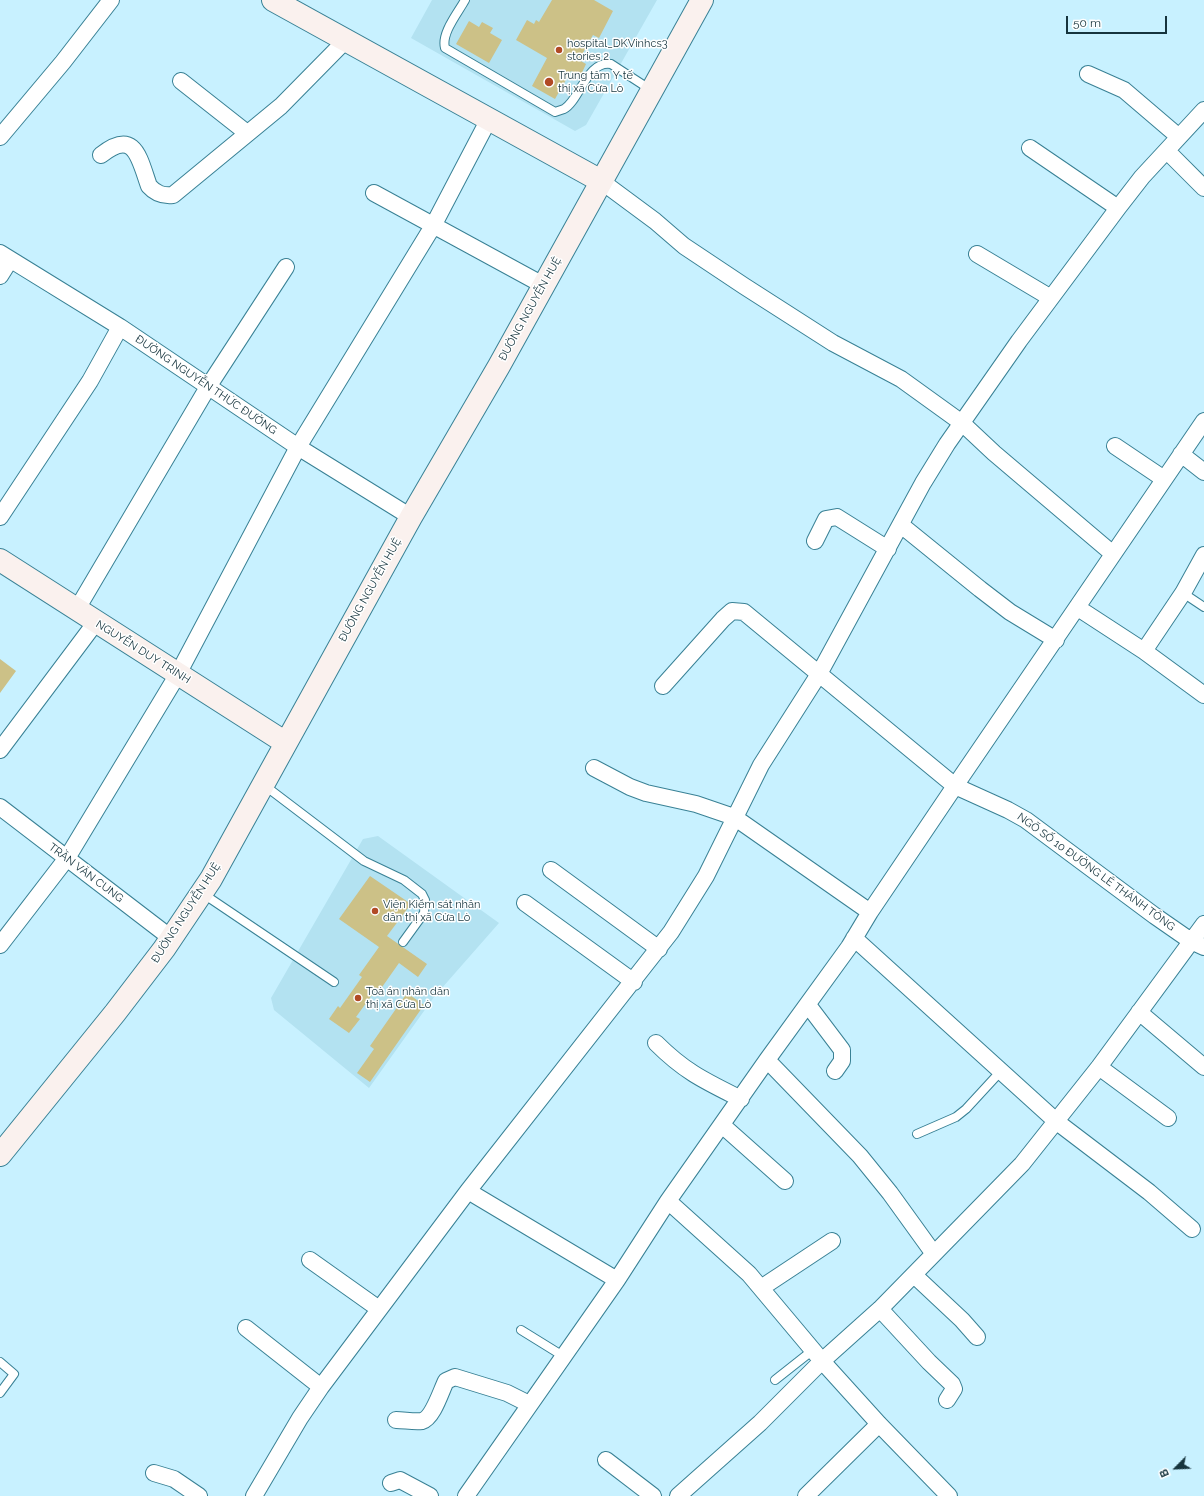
<!DOCTYPE html>
<html>
<head>
<meta charset="utf-8">
<style>
  body { margin:0 }
  #map { position:relative; width:1204px; height:1496px; overflow:hidden; background:#c8f1ff; font-family:Raleway,sans-serif }
  canvas { display:block }
  .north { position:absolute; left:1156px; top:1448px; width:40px; height:40px; -webkit-text-stroke:3px #fff; paint-order:stroke; rotate:246deg; font-size:11px; font-weight:700; line-height:16px; text-align:center; color:#16343d }
  .north::after { content:''; display:block; margin:auto; width:14px; height:18px; background:#16343d; clip-path:polygon(50% 0,100% 100%,50% 72%,0 100%) }
  .scale { position:absolute; left:1066px; top:16px; width:101px; height:18px; box-sizing:border-box; border:2px solid #16343d; border-top:0; padding-left:5px; font-size:12px; line-height:14px; white-space:nowrap; color:#16343d; -webkit-text-stroke:3px #fff; paint-order:stroke }
</style>
</head>
<body>
<div id="map">
<canvas width="1204" height="1496"></canvas>
<div class="north">B</div>
<div class="scale">50 m</div>
</div>
<script>
const c = document.querySelector('canvas').getContext('2d');
c.lineJoin = 'round';
function fillPath(path, color) {
  c.fillStyle = color;
  c.fill(path, 'evenodd');
}
function strokePath(path, color, width, dash) {
  c.strokeStyle = color;
  c.lineWidth = width;
  c.lineCap = dash ? 'butt' : 'round';
  c.setLineDash(dash || []);
  c.stroke(path);
}
function label(font, color, halo, rows, align = 'center') {
  c.font = font + ' Raleway,sans-serif';
  c.lineWidth = 3;
  c.setLineDash([]);
  c.textBaseline = 'middle';
  c.strokeStyle = halo;
  c.fillStyle = color;
  for (const [text, x, y, turn = 0] of rows) {
    c.save();
    c.translate(x, y);
    c.rotate((+turn || 0) * Math.PI / 180);
    c.textAlign = isNaN(turn) ? turn : align;
    if (halo) c.strokeText(text, 0, 0);
    c.fillText(text, 0, 0);
    c.restore();
  }
}
fillPath(new Path2D(`
  M432 0H657L586 125 575 131 411 38Z
  M378 836 499 923 434 997 369 1088 274 1010 271 998 363 839Z`), '#b3e2f1');
fillPath(new Path2D(`
  M552 0H594L613 11 599 38 593 35 579 60 586 64 580 77 571 71 555 99 532 86 547 58 516 40 527 20 534 24 536 20 539 22Z
  M469 21 479 27 482 22 493 28 490 33 502 40 489 63 456 44Z
  M0 659 16 671 0 693Z
  M370 876 411 904 387 936 427 964 418 977 399 963 380 990 377 988 356 1017 360 1019 349 1033 329 1019 338 1006 340 1008 362 977 359 975 379 947 339 919Z
  M407 993 424 1005 370 1082 357 1073 374 1049 370 1046Z`), '#ccc187');
const lane = new Path2D(`
  M465 0C458 13 441 33 445 48L555 112C558 111 561 110 564 109 580 100 587 60 611 64L651 90
  M1183 593 1204 607
  M264 785 364 861 404 880 422 894 425 900 424 913 403 942
  M202 893 334 982
  M917 1134 956 1117 966 1109 1001 1071
  M521 1330 563 1356
  M0 1362 14 1374 0 1393
  M775 1380 813 1350`);
const street = new Path2D(`
  M1088 74 1124 90 1179 137
  M181 81 247 133
  M0 137 63 62 111 0
  M1030 148 1118 208
  M1167 151 1204 188
  M101 155C135 128 139 158 149 186 156 194 163 196 173 195L281 106 346 40
  M601 181 655 221 684 246 744 286 833 343 901 379 962 423 994 453 1113 554
  M374 193 543 285
  M0 253 120 327 298 447 411 517
  M977 254 1051 298
  M0 276 10 260
  M1115 446 1164 479
  M1181 454 1204 472
  M0 517 90 381 120 327
  M901 525 980 589 1010 612 1056 640
  M815 541 826 519 837 517 888 549
  M1078 608 1144 651 1204 695
  M77 609 208 387 286 267
  M1144 651 1183 593 1204 555
  M663 686 723 619 732 611 744 612 955 786 1008 810 1026 820 1155 916 1191 941 1204 947
  M0 750 96 622
  M594 768 630 787 646 793 696 804 734 817 870 912
  M0 807 171 938
  M551 870 659 949
  M525 903 634 982
  M854 938 1057 1122 1149 1192 1192 1229
  M0 945 67 858 178 674 298 447 433 226 489 119
  M808 1005 842 1050V1061L835 1071
  M1139 1012 1204 1067
  M656 1043C685 1072 705 1081 741 1099
  M767 1060 860 1156 890 1193 934 1254
  M1099 1067 1168 1118
  M722 1125 785 1181
  M468 1191 617 1280 668 1201 767 1060 849 947 870 912 955 786 1204 421
  M668 1201 749 1274 822 1361 879 1424 949 1496
  M310 1260 379 1309
  M914 1275 962 1320 977 1337
  M761 1288 832 1241
  M880 1309 929 1362 952 1384 954 1389 947 1400
  M246 1328 321 1387
  M396 1420C404 1420 414 1422 422 1421 433 1418 441 1391 446 1381L455 1377 507 1393 529 1404
  M606 1460 653 1496
  M154 1473 174 1479 199 1496
  M391 1483 400 1480 430 1496
  M254 1496 300 1418 321 1387 468 1191 671 932 706 876 761 765 819 674 923 483 947 444 1019 341 1118 208 1142 177 1204 110
  M466 1496 617 1280
  M678 1496 760 1423 822 1361 880 1309 1022 1164 1099 1067 1204 924
  M806 1496 879 1424`);
const secondary = new Path2D(`
  M273 0 601 181
  M0 560 286 743
  M0 1155 115 1013 164 949 211 879 411 517 499 366 702 0`);
strokePath(lane, '#398195', 10);
strokePath(street, '#398195', 18);
strokePath(secondary, '#398195', 24);
strokePath(lane, '#fff', 8);
strokePath(street, '#fff', 16);
strokePath(secondary, '#faf1ee', 22);
for (const [x, y, r, color] of [
  [559,50,4,"#b14a25"],
  [549,82,5,"#b14a25"],
  [375,911,4,"#b14a25"],
  [358,998,4,"#b14a25"]
]) {
  const dot = new Path2D();
  dot.arc(x, y, r, 0, 2 * Math.PI);
  c.fillStyle = color;
  c.fill(dot);
  strokePath(dot, '#fff', 1.5);
}
label('11px', '#16343d', '#fff', [
  ["hospital_DKVinhcs3",567,44],
  ["stories 2",567,57],
  ["Trung tâm Y tế",558,76],
  ["thị xã Cửa Lò",558,89],
  ["Viện Kiểm sát nhân",383,905],
  ["dân thị xã Cửa Lò",383,918],
  ["Toà án nhân dân",366,992],
  ["thị xã Cửa Lò",366,1005]
], 'left');
label('11px', '#16343d', '#fff', [
  ["ĐƯỜNG NGUYỄN HUỆ",530,309,-61],
  ["ĐƯỜNG NGUYỄN THỨC ĐƯỜNG",206,385,34],
  ["ĐƯỜNG NGUYỄN HUỆ",370,590,-61],
  ["NGUYỄN DUY TRINH",143,652,32],
  ["NGÕ SỐ 10 ĐƯỜNG LÊ THÁNH TÔNG",1096,872,36],
  ["TRẦN VĂN CUNG",86,873,37],
  ["ĐƯỜNG NGUYỄN HUỆ",186,913,-57]
]);
</script>
</body>
</html>
